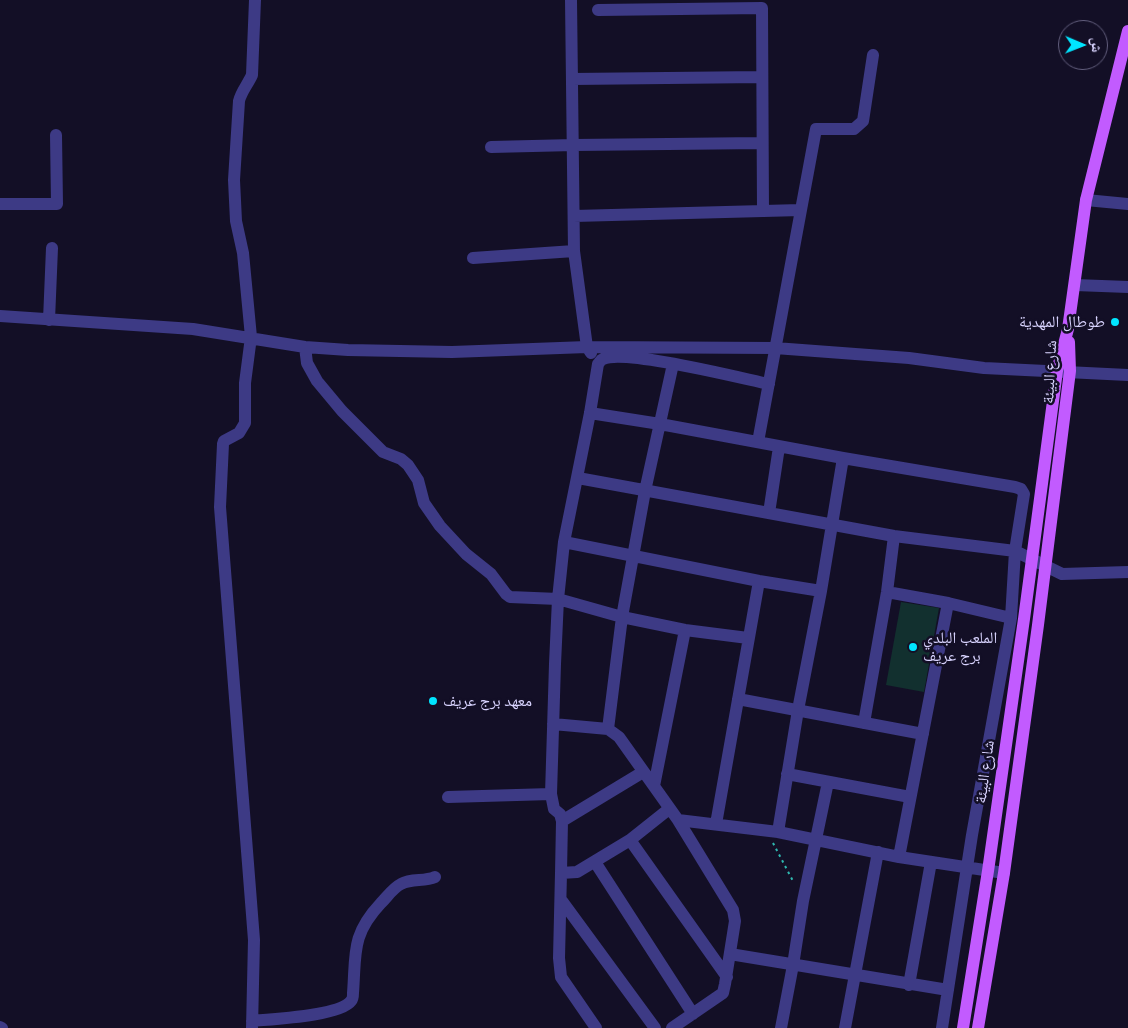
<!DOCTYPE html>
<html>
<head>
<meta charset="utf-8">
<style>
  body { margin:0 }
  #map { position:relative; width:1128px; height:1028px; overflow:hidden; background:#130f26; font-family:Cabin,"Noto Naskh Arabic",sans-serif }
  canvas { display:block }
  .north { position:absolute; left:1058px; top:20px; width:50px; height:50px; box-sizing:border-box; background:#130f26; border:1px solid #625e7d; border-radius:50%; rotate:91deg; font-size:14px; font-weight:700; line-height:20px; text-align:center; color:#d9d4ff }
  .north::after { content:''; display:block; margin:auto; width:18px; height:22px; background:#00e5ff; clip-path:polygon(50% 0,100% 100%,50% 72%,0 100%) }
</style>
</head>
<body>
<div id="map">
<canvas width="1128" height="1028"></canvas>
<div class="north">ش</div>
</div>
<script>
const c = document.querySelector('canvas').getContext('2d');
c.lineJoin = 'round';
function fillPath(path, color) {
  c.fillStyle = color;
  c.fill(path, 'evenodd');
}
function strokePath(path, color, width, dash) {
  c.strokeStyle = color;
  c.lineWidth = width;
  c.lineCap = dash ? 'butt' : 'round';
  c.setLineDash(dash || []);
  c.stroke(path);
}
function label(font, color, halo, rows, align = 'center') {
  c.font = font + ' Cabin,"Noto Naskh Arabic",sans-serif';
  c.lineWidth = 5;
  c.setLineDash([]);
  c.textBaseline = 'middle';
  c.strokeStyle = halo;
  c.fillStyle = color;
  for (const [text, x, y, turn = 0] of rows) {
    c.save();
    c.translate(x, y);
    c.rotate((+turn || 0) * Math.PI / 180);
    c.textAlign = isNaN(turn) ? turn : align;
    if (halo) c.strokeText(text, 0, 0);
    c.fillText(text, 0, 0);
    c.restore();
  }
}
fillPath(new Path2D(`
  M901 602 939 608 924 692 886 685Z`), '#12302f');
strokePath(new Path2D(`
  M773 843 794 883`), '#2fb8b0', 2, [2.5, 4]);
strokePath(new Path2D(`
  M571 0 574 251 587 347 591 353
  M598 10 762 8 763 211
  M572 79 762 77
  M491 147 574 145 762 143
  M1086 200 1128 204
  M0 204H57L56 135
  M574 216 801 210
  M473 258 574 251
  M1075 285 1128 287
  M0 316 193 329 305 347 348 350 452 352 587 347 775 348 909 358 984 368 1128 375
  M49 320 52 248
  M305 347 307 363 317 381 342 411 383 452 401 459 408 465 418 480 424 503 440 526 466 554 491 574 506 594 510 597 558 599 622 617 685 630 748 638
  M590 413 660 424 843 458 1015 487 1021 489 1024 494 1015 551 1011 618 972 835 942 1028
  M758 442 816 129H854L863 121 873 55
  M578 478 894 536 1015 551 1062 574 1128 572
  M769 513 779 447
  M564 542 759 581 821 591
  M887 592 948 603 1011 618
  M738 699 923 734
  M864 723 887 592 894 536
  M553 724 608 729 619 737 678 820 733 910 735 921 725 984 723 993 672 1028
  M608 729 622 617 645 491 673 364
  M643 772 562 821 560 814 554 809 551 794 555 664 558 599 564 542 590 413 598 364C600 362 600 360 603 359 625 349 740 378 769 384
  M787 774 910 797
  M654 786 685 630
  M448 797 551 794
  M678 820 778 832 899 857 1004 873
  M562 821 561 873 577 872 630 840 669 809
  M716 824 759 581
  M778 832 798 710 821 591 843 458
  M630 840 727 977
  M899 857 948 603
  M595 862 693 1014
  M561 873 559 958 561 977 596 1028
  M562 901 655 1028
  M730 954 948 990
  M909 985 931 862
  M252 1021C272 1019 340 1016 351 1001 353 999 353 996 353 993 356 953 351 935 381 903 387 897 393 888 401 884 412 878 424 882 435 877
  M0 1027 2 1028
  M252 1028 254 940 220 507 223 444 224 441 239 433 245 423V383L251 337 243 253 236 221 234 180 239 101C241 92 248 84 252 75L255 0
  M781 1028 793 965 803 901 828 782
  M845 1028 878 852`), '#3d3a85', 12);
strokePath(new Path2D(`
  M963 1028 988 871 1024 619 1057 371 1068 329 1086 200 1128 31
  M978 1028 1004 873 1038 625 1070 371 1069 342`), '#c25bff', 12);
for (const [x, y, r, color] of [
  [1115,322,5,"#00e5ff"],
  [913,647,5,"#00e5ff"],
  [433,701,5,"#00e5ff"]
]) {
  const dot = new Path2D();
  dot.arc(x, y, r, 0, 2 * Math.PI);
  c.fillStyle = color;
  c.fill(dot);
  strokePath(dot, '#130f26', 2);
}
label('16px', '#d9d4ff', '#130f26', [
  ["طوطال المهدية",1105,322,"right"],
  ["الملعب البلدي",923,638],
  ["برج عريف",923,656],
  ["معهد برج عريف",443,701]
], 'left');
label('16px', '#d9d4ff', '#130f26', [
  ["شارع البيئة",1050,372,-87],
  ["شارع البيئة",985,772,-82]
]);
</script>
</body>
</html>
